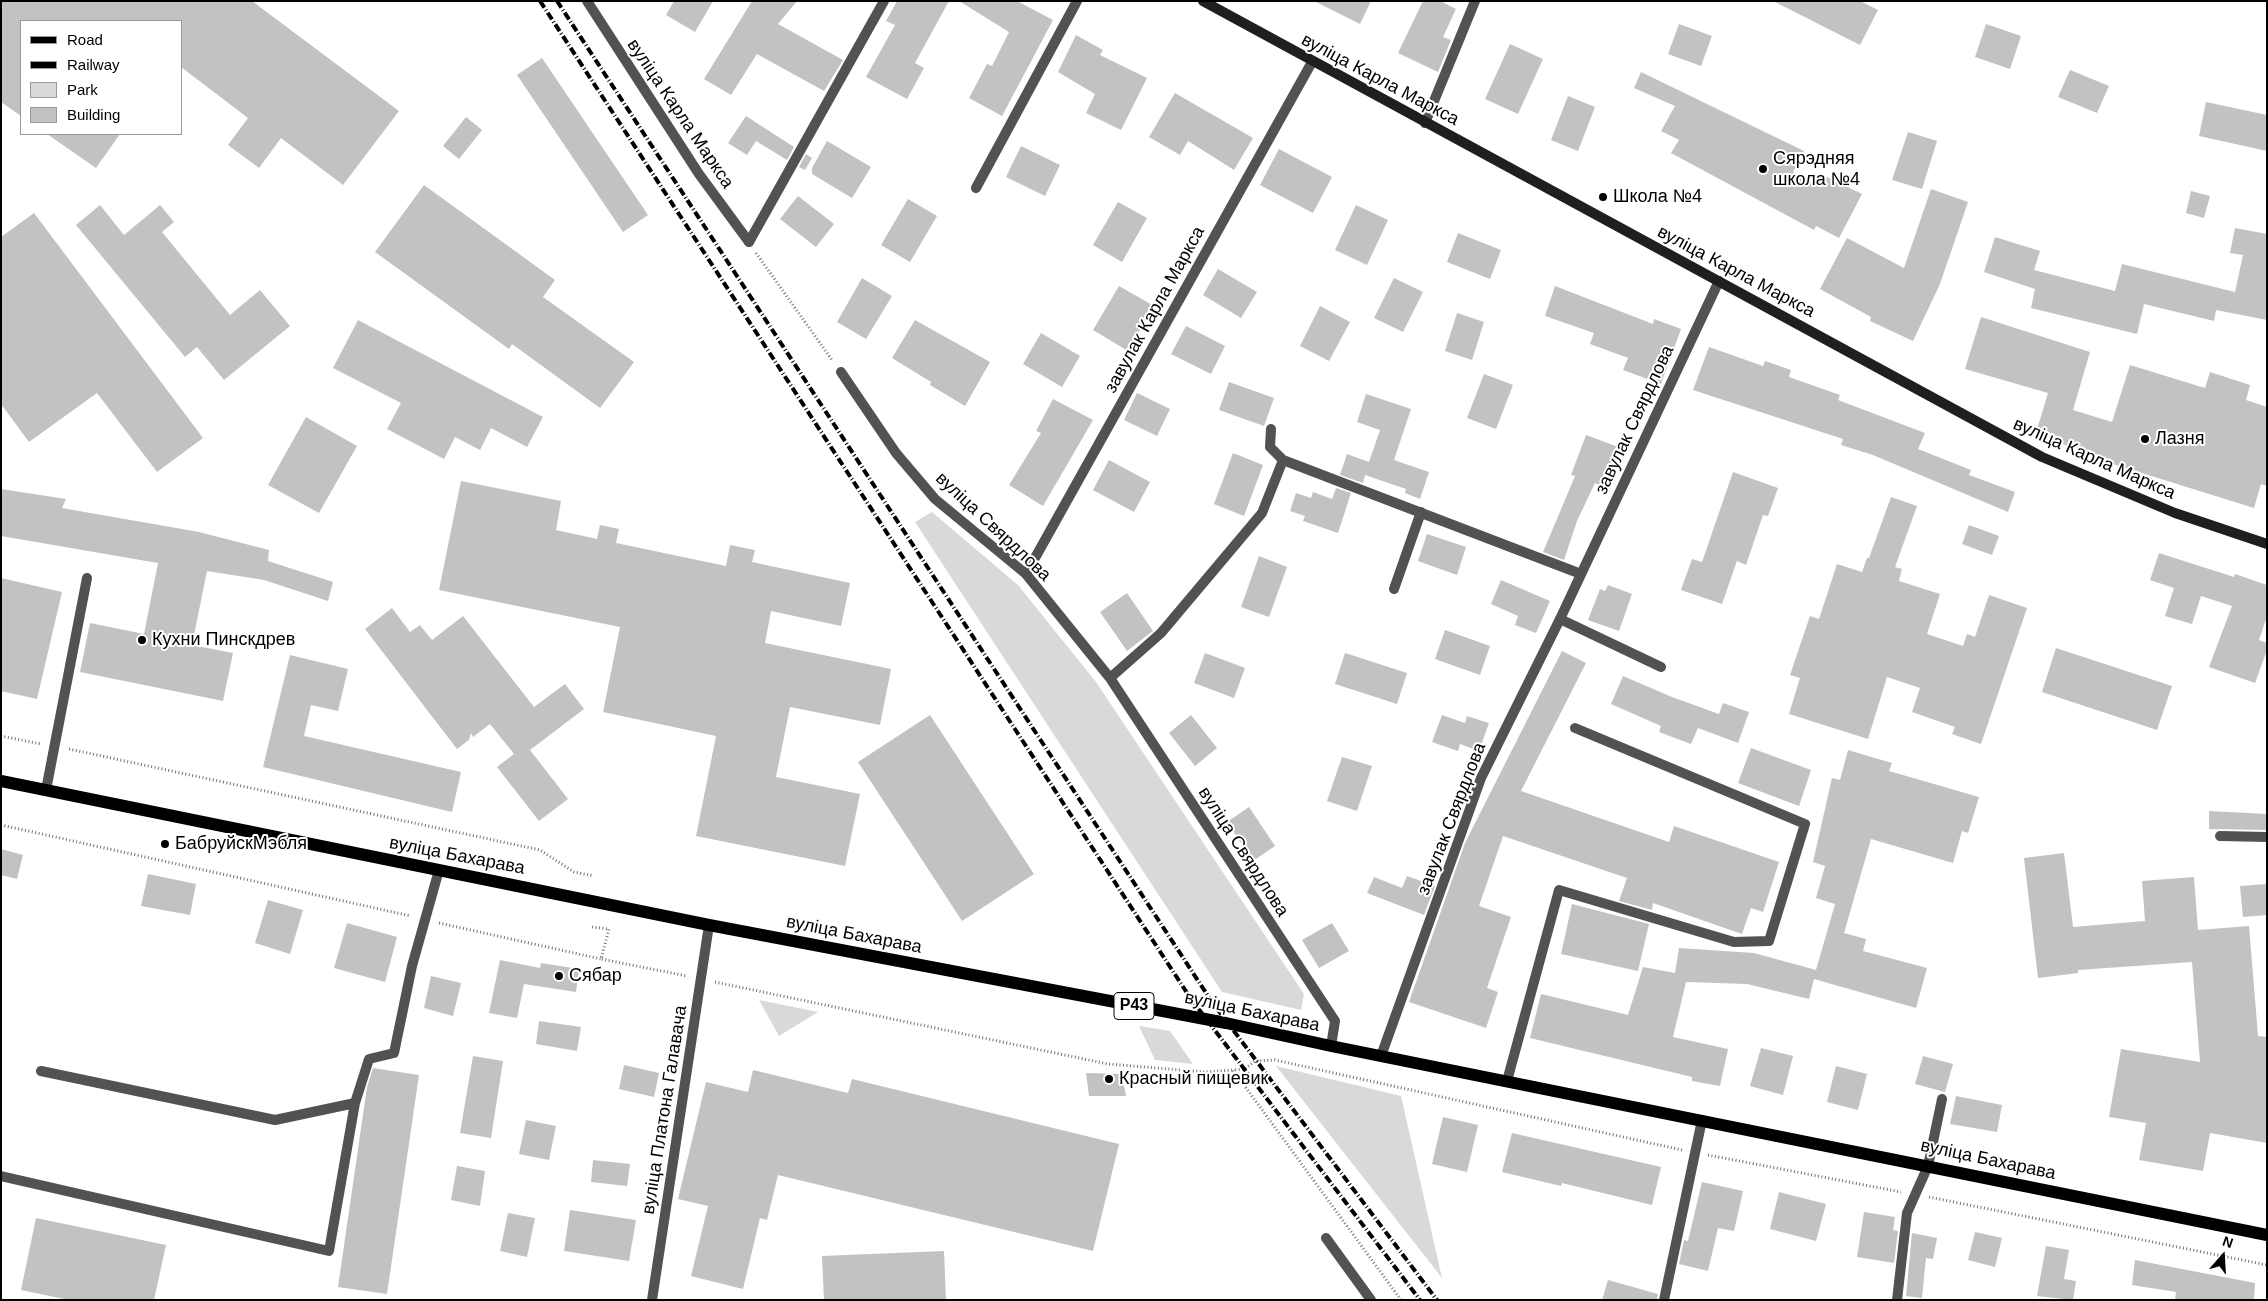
<!DOCTYPE html>
<html>
<head>
<meta charset="utf-8">
<style>
  body { margin:0 }
  #map { position:relative; width:2268px; height:1301px; overflow:hidden; background:#fff; font-family:Helvetica,sans-serif }
  canvas { display:block }
  .frame { position:absolute; inset:0; border:2px solid #000; pointer-events:none }
  .legend { position:absolute; left:20px; top:20px; width:162px; height:115px; box-sizing:border-box; background:#fff; border:1px solid #999; margin:0; padding:6px 9px; list-style:none; font-size:15px; color:#000 }
  .legend li { display:flex; align-items:center; gap:10px; height:25px }
  .legend b { width:25px; border:1px solid #999 }
  .north { position:absolute; left:2198px; top:1231px; width:50px; height:50px; -webkit-text-stroke:4px #fff; paint-order:stroke; rotate:19deg; font-size:14px; font-weight:700; line-height:20px; text-align:center; color:#000 }
  .north::after { content:''; display:block; margin:auto; width:18px; height:22px; background:#000; clip-path:polygon(50% 0,100% 100%,50% 72%,0 100%) }
</style>
</head>
<body>
<div id="map">
<canvas width="2268" height="1301"></canvas>
<div class="frame"></div>
<ul class="legend">
<li><b style="height:6px;background:#000"></b>Road</li>
<li><b style="height:6px;background:#000"></b>Railway</li>
<li><b style="height:14px;background:#d9d9d9"></b>Park</li>
<li><b style="height:14px;background:#c2c2c2"></b>Building</li>
</ul>
<div class="north">N</div>
</div>
<script>
const c = document.querySelector('canvas').getContext('2d');
c.lineJoin = 'round';
function fillPath(path, color) {
  c.fillStyle = color;
  c.fill(path, 'evenodd');
}
function strokePath(path, color, width, dash) {
  c.strokeStyle = color;
  c.lineWidth = width;
  c.lineCap = dash ? 'butt' : 'round';
  c.setLineDash(dash || []);
  c.stroke(path);
}
function label(font, color, halo, rows, align = 'center') {
  c.font = font + ' Helvetica,sans-serif';
  c.lineWidth = 4;
  c.setLineDash([]);
  c.textBaseline = 'middle';
  c.strokeStyle = halo;
  c.fillStyle = color;
  for (const [text, x, y, turn = 0] of rows) {
    c.save();
    c.translate(x, y);
    c.rotate((+turn || 0) * Math.PI / 180);
    c.textAlign = isNaN(turn) ? turn : align;
    if (halo) c.strokeText(text, 0, 0);
    c.fillText(text, 0, 0);
    c.restore();
  }
}
fillPath(new Path2D(`
  M932 512 1018 585 1096 682 1304 994 1301 1010 1222 992 915 522Z
  M759 1000 818 1012 779 1036Z
  M1139 1026 1170 1031 1193 1064 1155 1060Z
  M1276 1066 1401 1096 1442 1278Z`), '#d9d9d9');
fillPath(new Path2D(`
  M1 1H252L399 111 343 185 281 138 259 168 228 145 248 118 181 67V21H21V116L1 102Z
  M674 1H713L695 32 666 15Z
  M752 1H797L778 24 843 60 824 91 757 54 731 95 704 79Z
  M897 1H949L915 63 924 68 907 99 866 77 895 25 886 21Z
  M959 1H1017L1053 20 1002 116 969 98 987 64 992 66 1009 32Z
  M1314 1H1371L1360 24Z
  M1423 1H1440L1456 9 1443 37 1451 40 1438 72 1398 53Z
  M1773 1H1860L1878 10 1860 45Z
  M1679 24 1712 36 1701 66 1668 54Z
  M1986 24 2021 36 2010 69 1975 57Z
  M1076 35 1103 50 1100 55 1147 78 1121 130 1086 113 1095 94 1058 72Z
  M1510 44 1543 59 1518 114 1485 99Z
  M542 58 648 215 623 232 517 75Z
  M2070 70 2109 86 2097 113 2058 97Z
  M1641 72 1804 151 1793 172 1822 187 1827 177 1862 194 1839 238 1816 226 1814 230 1671 153 1679 140 1661 131 1675 106 1634 88Z
  M1175 93 1253 138 1234 170 1188 141 1180 155 1149 137Z
  M1568 96 1595 107 1578 151 1551 140Z
  M2206 102 2267 115V151L2199 136Z
  M746 116 794 147 787 160 756 141 747 155 728 143Z
  M466 117 482 130 459 159 443 146Z
  M1908 132 1937 141 1922 189 1892 180Z
  M47 134H120L96 168Z
  M827 141 871 167 852 198 812 174V168Z
  M1021 146 1060 165 1045 196 1006 177Z
  M1279 149 1332 177 1313 213 1260 185Z
  M806 154 812 158 805 170 799 167Z
  M424 185 555 280 543 297 634 362 600 408 512 344 509 349 375 252Z
  M1931 189 1968 202 1940 284 1913 341 1870 321 1871 317 1820 289 1847 238 1904 268Z
  M2191 191 2210 196 2204 218 2186 213Z
  M798 196 834 224 816 247 780 219Z
  M908 199 937 216 910 262 881 245Z
  M1118 202 1147 218 1122 262 1093 245Z
  M100 205 124 235 160 205 174 222 162 232 230 315 260 290 290 326 224 380 197 347 185 357 76 225Z
  M1356 205 1388 220 1367 265 1335 250Z
  M34 213 203 438 157 472 97 393 29 442 1 404V237Z
  M2235 228 2267 234V320L2216 310 2214 321 2144 304 2137 334 2031 308 2035 289 1984 272 1995 237 2040 251 2034 270 2115 291 2122 264 2235 292 2243 255 2230 253Z
  M1458 233 1501 250 1490 279 1447 262Z
  M1218 269 1257 292 1241 318 1203 295Z
  M862 278 892 296 866 339 837 322Z
  M1394 278 1423 292 1403 332 1374 318Z
  M1119 286 1154 306 1128 351 1093 330Z
  M1555 286 1653 324 1654 319 1681 329 1661 384 1623 370 1628 358 1590 344 1594 333 1545 316Z
  M1320 306 1350 322 1329 361 1300 346Z
  M1457 313 1484 322 1472 360 1445 351Z
  M1981 317 2090 352 2073 410 2112 422 2130 365 2205 388 2210 372 2250 385 2246 400 2267 407V486L2261 484 2254 508 2100 460 2102 456 2035 436 2048 393 1965 369Z
  M358 320 543 417 527 447 491 428 480 450 455 437 444 459 387 429 401 403 333 368Z
  M915 320 990 362 965 406 930 385 931 382 892 358Z
  M1186 326 1225 346 1211 374 1171 354Z
  M1041 333 1080 356 1062 387 1023 364Z
  M1709 347 1763 366 1765 361 1791 370 1789 377 1840 395 1838 400 1925 433 1918 449 1971 470 1969 475 2015 492 2008 512 1873 455 1841 445 1843 439 1693 390Z
  M1484 374 1513 385 1496 429 1467 418Z
  M1229 382 1274 398 1264 426 1219 410Z
  M1137 393 1170 409 1157 436 1124 420Z
  M1366 394 1411 409 1394 460 1429 472 1420 499 1405 493 1406 489 1365 475 1363 483 1340 475 1347 454 1369 462 1380 430 1357 422Z
  M1053 399 1093 420 1043 506 1009 485 1041 433 1036 431Z
  M306 417 357 446 319 513 268 485Z
  M1586 435 1621 448 1606 488 1595 483 1577 521 1564 560 1543 552 1575 476 1571 475Z
  M1233 453 1263 465 1244 516 1214 504Z
  M1109 460 1150 482 1134 512 1093 490Z
  M1733 472 1778 488 1768 516 1763 515 1746 565 1737 561 1722 604 1681 590 1692 559 1702 562Z
  M461 481 561 501 556 530 597 539 600 525 619 529 616 543 726 566 730 545 755 550 752 562 850 583 841 626 771 611 765 643 891 669 880 725 790 707 776 777 860 794 845 866 696 836 716 736 603 712 620 627 439 590Z
  M1336 488 1351 493 1338 533 1303 521 1305 516 1290 511 1296 493 1311 498 1313 492 1332 499Z
  M1 489 66 499 62 508 199 532 269 550 268 561 333 582 328 601 264 580 207 571 192 645 233 653 223 701 80 672 90 623 144 634 158 563 1 536Z
  M1891 497 1917 506 1895 567 1902 569 1899 581 1940 594 1927 634 1963 646 1967 634 1975 637 1989 595 2027 608 1981 744 1952 734 1955 727 1912 712 1920 688 1887 677 1868 739 1789 714 1800 678 1790 675 1810 616 1819 619 1837 564 1862 572 1867 558H1869Z
  M1969 525 1999 536 1992 555 1962 544Z
  M1427 534 1466 547 1457 575 1418 561Z
  M2159 553 2234 577 2235 574 2267 585V616L2259 640 2267 643V650L2255 683 2209 667 2232 606 2201 596 2192 624 2165 616 2174 588 2150 580Z
  M1259 556 1287 567 1269 617 1241 607Z
  M1 578 62 592 37 699 1 691Z
  M1501 580 1550 601 1536 633 1515 625 1518 616 1491 604Z
  M1608 585 1632 594 1619 631 1588 620 1600 589 1605 591Z
  M1127 593 1153 631 1127 651 1100 612Z
  M392 608 410 632 420 625 432 640 463 616 534 707 565 684 584 709 530 750 568 799 539 821 497 767 514 754 490 724 473 737 471 733 469 740 457 749 365 629Z
  M1445 630 1490 646 1480 675 1435 659Z
  M2056 648 2172 686 2157 730 2042 692Z
  M1562 651 1586 663 1521 791 1669 842 1674 826 1779 862 1763 912 1751 908 1742 934 1653 903 1652 910 1619 901 1627 878 1503 836 1479 906 1511 917 1487 988 1498 992 1486 1028 1409 1002 1465 843Z
  M1205 653 1245 668 1234 698 1194 683Z
  M1345 653 1407 673 1397 704 1335 684Z
  M290 655 348 669 338 711 311 705 304 736 461 772 452 812 263 767Z
  M1623 676 1672 697 1719 714 1723 703 1749 712 1738 743 1698 728 1691 744 1659 732 1661 726 1611 704Z
  M930 715 1034 874 962 921 858 762Z
  M1191 715 1217 748 1195 766 1169 733Z
  M1442 715 1465 723 1467 716 1489 723 1479 751 1460 744 1458 751 1432 742Z
  M1751 748 1811 770 1799 806 1738 783Z
  M1848 750 1892 763 1889 771 1979 797 1968 833 1962 831 1953 863 1871 839 1844 933 1866 939 1863 951 1927 968 1916 1008 1814 979 1809 999 1747 984 1686 982 1673 1037 1728 1049 1720 1086 1692 1081V1077L1530 1038 1541 994 1628 1015 1643 967 1675 973 1679 948 1754 953 1816 970 1835 904 1816 898 1825 866 1813 862 1832 778 1840 780Z
  M1342 757 1372 766 1357 811 1327 801Z
  M1249 807 1275 846 1253 861 1227 822Z
  M2209 811 2267 814V830L2209 829Z
  M1 849 23 855 17 879 1 875Z
  M2064 853 2073 927 2145 921 2142 881 2194 877 2198 930 2249 926 2258 1036 2267 1037V1143L2210 1133 2203 1171 2139 1160 2146 1123 2109 1117 2121 1049 2200 1062 2192 962 2078 970V973L2038 978 2024 858Z
  M148 874 196 884 190 915 141 906Z
  M1407 876 1435 886 1424 915 1367 893 1374 877 1402 888Z
  M2267 884V915L2243 917 2240 886Z
  M268 900 303 910 290 954 255 943Z
  M1572 904 1649 924 1638 971 1561 954Z
  M347 923 397 937 385 982 334 968Z
  M1332 923 1349 951 1319 968 1302 940Z
  M500 960 540 968 541 963 579 969 576 992 524 984 517 1018 489 1013Z
  M431 976 461 983 453 1016 424 1008Z
  M539 1021 581 1027 577 1051 536 1044Z
  M1761 1048 1793 1056 1783 1095 1750 1086Z
  M473 1056 503 1061 491 1138 460 1133Z
  M1923 1056 1953 1064 1945 1092 1915 1084Z
  M624 1065 659 1073 654 1097 619 1089Z
  M1836 1066 1867 1074 1858 1110 1827 1102Z
  M373 1068 419 1075 387 1294 338 1287 367 1087Z
  M753 1070 848 1093 852 1079 1119 1144 1093 1251 778 1175 767 1220 760 1218 743 1289 691 1276 708 1206 678 1199 706 1082 748 1092Z
  M1086 1073 1122 1074 1126 1096H1089Z
  M1956 1096 2002 1105 1997 1132 1950 1124Z
  M1443 1117 1478 1125 1467 1172 1432 1164Z
  M526 1120 556 1126 549 1160 519 1154Z
  M1512 1133 1661 1167 1652 1205 1562 1183 1561 1186 1502 1172Z
  M593 1160 630 1164 627 1186 591 1182Z
  M457 1166 485 1171 480 1206 451 1200Z
  M1702 1182 1743 1191 1734 1231 1718 1228 1708 1271 1679 1264 1684 1240 1688 1241Z
  M1779 1192 1826 1204 1816 1241 1770 1229Z
  M570 1210 636 1220 629 1261 564 1251Z
  M1864 1212 1895 1217 1893 1230 1898 1231 1894 1263 1857 1257Z
  M508 1213 535 1218 527 1257 500 1251Z
  M36 1218 166 1245 154 1300H69L21 1290Z
  M1975 1232 2002 1238 1995 1267 1968 1260Z
  M1912 1233 1937 1238 1933 1259 1926 1258 1922 1298 1906 1296Z
  M2046 1246 2069 1250 2064 1279 2076 1281 2073 1300 2037 1296Z
  M944 1251 946 1300H824L822 1256Z
  M2135 1260 2255 1283 2254 1300H2175L2176 1292 2132 1285Z
  M1608 1280 1658 1294 1657 1300H1602Z`), '#c2c2c2');
strokePath(new Path2D(`
  M756 253 832 360
  M1 736 41 744
  M69 749 540 850 574 872 594 876
  M1 825 411 916
  M439 923 601 959
  M592 927 609 929 601 959 687 976
  M715 982 1108 1064 1205 1072 1233 1070
  M1708 1155 1901 1192
  M1929 1197 2267 1265
  M1401 1300 1233 1070 1245 1069 1255 1061 1275 1060 1682 1150`), '#747474', 3, [1, 2.5]);
strokePath(new Path2D(`
  M1425 123 1475 1
  M976 188 1077 1
  M749 242 884 1
  M1560 619 1661 667
  M46 790 87 578
  M2220 836 2267 837
  M41 1071 275 1120 355 1103 369 1059 394 1053 412 966 439 870
  M1507 1081 1559 890 1734 942 1769 941 1805 824 1575 728
  M1 1176 329 1251 355 1103
  M1897 1300 1907 1213 1928 1166 1942 1099`), '#525252', 10);
strokePath(new Path2D(`
  M587 1 699 174 749 242
  M841 372 896 453 935 499 1026 574 1110 678 1335 1021 1331 1046
  M1271 429 1270 447 1283 460 1581 574
  M1026 574 1312 62
  M1394 589 1421 512
  M1110 678 1161 633 1262 513 1283 460
  M1381 1056 1481 778 1560 619 1719 281
  M1326 1238 1371 1300
  M652 1300 709 925
  M1664 1300 1702 1120`), '#525252', 10);
strokePath(new Path2D(`
  M1203 1 2042 457 2175 513 2267 544`), '#1f1f1f', 10);
strokePath(new Path2D(`
  M1 781 709 925 1226 1023 1331 1046 2267 1235`), '#000', 12);
strokePath(new Path2D(`
  M540 1 1191 999 1420 1300
  M557 1 1212 1002 1437 1300`), '#000', 4, [8, 2.5, 1, 2.5]);
for (const [x, y, r, color] of [
  [1763,169,5,"#000"],
  [1603,197,5,"#000"],
  [2145,439,5,"#000"],
  [142,640,5,"#000"],
  [165,844,5,"#000"],
  [559,976,5,"#000"],
  [1109,1079,5,"#000"]
]) {
  const dot = new Path2D();
  dot.arc(x, y, r, 0, 2 * Math.PI);
  c.fillStyle = color;
  c.fill(dot);
  strokePath(dot, '#fff', 2);
}
for (const [x, y, w] of [
  [1134,1006,40]
]) {
  const box = new Path2D();
  box.roundRect(x - w / 2, y - 13.5, w, 27, 4);
  c.fillStyle = '#fff';
  c.fill(box);
  strokePath(box, '#000', 1);
}
label('bold 16px', '#000', null, [
  ["Р43",1134,1006]
]);
label('18px', '#000', '#fff', [
  ["вуліца Карла Маркса",1380,80,28],
  ["вуліца Карла Маркса",680,114,56],
  ["вуліца Карла Маркса",1736,272,28],
  ["завулак Карла Маркса",1155,310,-61],
  ["завулак Свярдлова",1635,420,-65],
  ["вуліца Карла Маркса",2094,459,24],
  ["вуліца Свярдлова",993,527,43],
  ["завулак Свярдлова",1452,819,-69],
  ["вуліца Свярдлова",1243,852,57],
  ["вуліца Бахарава",457,856,11],
  ["вуліца Бахарава",854,935,11],
  ["вуліца Бахарава",1252,1012,12],
  ["вуліца Платона Галавача",665,1110,-81],
  ["вуліца Бахарава",1988,1160,12]
]);
label('18px', '#000', '#fff', [
  ["Сярэдняя",1773,159],
  ["школа №4",1773,180],
  ["Школа №4",1613,197],
  ["Лазня",2155,439],
  ["Кухни Пинскдрев",152,640],
  ["БабруйскМэбля",175,844],
  ["Сябар",569,976],
  ["Красный пищевик",1119,1079]
], 'left');
</script>
</body>
</html>
